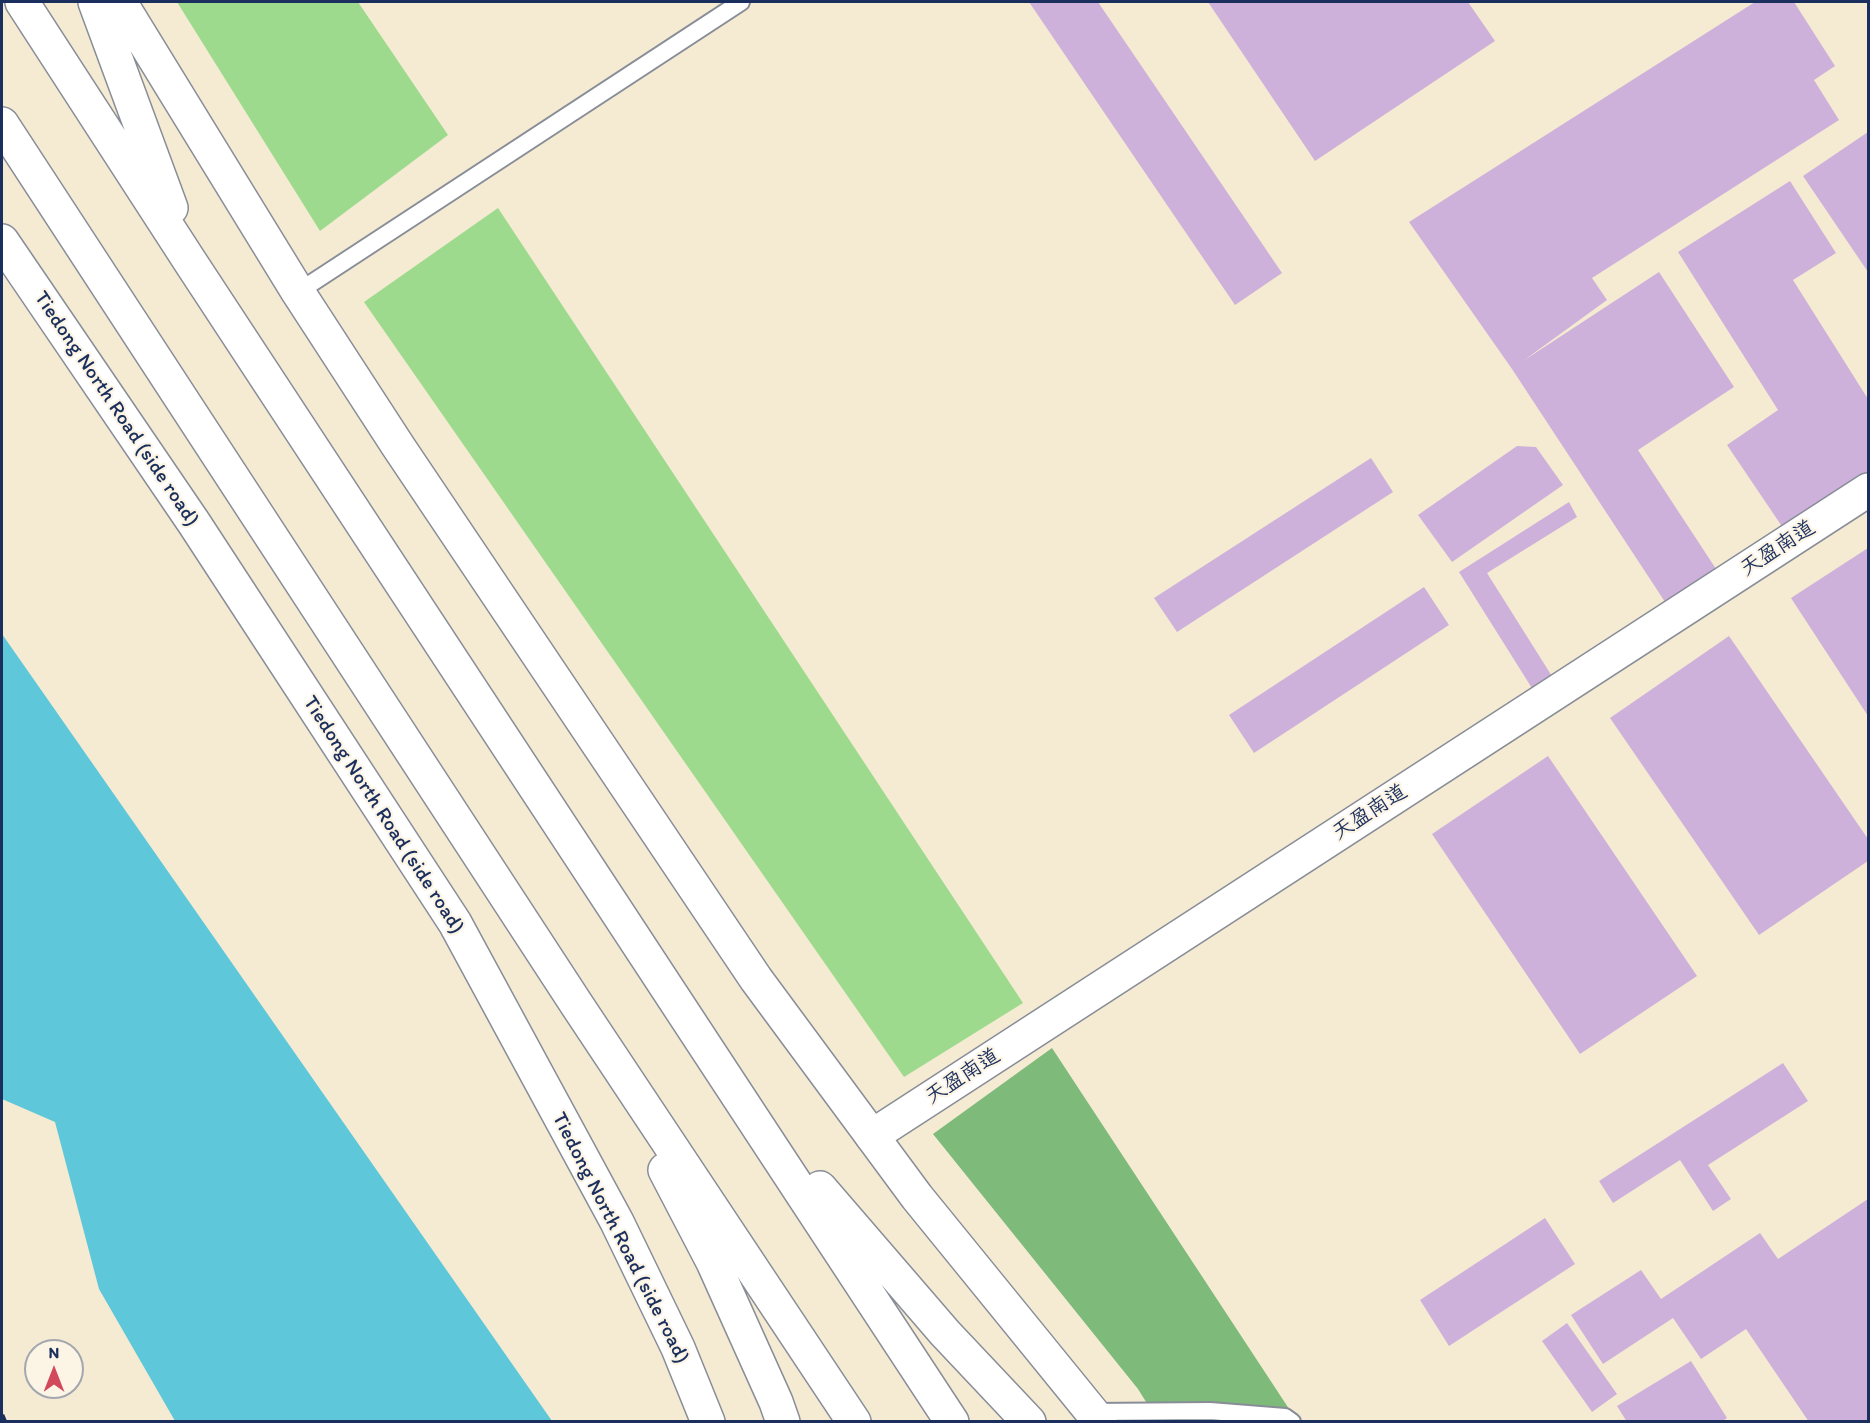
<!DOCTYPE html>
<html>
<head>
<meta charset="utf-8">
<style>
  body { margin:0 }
  #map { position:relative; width:1870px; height:1423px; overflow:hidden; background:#f4ebd2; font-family:Itim,sans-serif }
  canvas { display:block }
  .frame { position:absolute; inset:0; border:3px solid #1b2f5e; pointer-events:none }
  .north { position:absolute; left:24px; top:1339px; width:60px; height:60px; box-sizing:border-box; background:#fcf5e5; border:2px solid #a2a6af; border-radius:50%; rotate:0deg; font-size:16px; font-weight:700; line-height:24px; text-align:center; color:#1b2f5e }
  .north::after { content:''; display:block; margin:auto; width:21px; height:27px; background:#d1495b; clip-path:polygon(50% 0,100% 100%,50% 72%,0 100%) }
</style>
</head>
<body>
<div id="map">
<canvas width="1870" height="1423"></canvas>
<div class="frame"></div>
<div class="north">N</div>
</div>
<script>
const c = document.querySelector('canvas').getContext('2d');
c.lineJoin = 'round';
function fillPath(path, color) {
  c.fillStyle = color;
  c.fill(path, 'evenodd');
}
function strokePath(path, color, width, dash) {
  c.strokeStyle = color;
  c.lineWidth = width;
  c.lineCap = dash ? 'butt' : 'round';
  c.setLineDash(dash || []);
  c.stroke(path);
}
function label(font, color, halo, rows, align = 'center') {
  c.font = font + ' Itim,"LXGW WenKai TC",sans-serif';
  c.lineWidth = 4.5;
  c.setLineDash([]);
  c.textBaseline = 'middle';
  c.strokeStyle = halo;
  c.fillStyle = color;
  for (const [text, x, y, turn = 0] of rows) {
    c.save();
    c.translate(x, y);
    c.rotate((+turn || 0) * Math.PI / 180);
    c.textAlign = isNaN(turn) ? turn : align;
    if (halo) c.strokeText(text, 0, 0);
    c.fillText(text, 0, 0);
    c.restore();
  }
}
fillPath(new Path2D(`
  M177 2H358L448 135 320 231Z
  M498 208 1023 1003 904 1077 364 302Z`), '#9dda8e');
fillPath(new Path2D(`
  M1052 1048 1297 1421H1158L1138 1389 933 1134Z`), '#7eba79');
fillPath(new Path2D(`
  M2 634 552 1421H175L99 1289 55 1122 2 1099Z`), '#5ec7da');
fillPath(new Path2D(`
  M1029 2H1098L1282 273 1235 305Z
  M1208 2H1468L1495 41 1315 161Z
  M1755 2H1794L1835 66 1814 80 1839 120 1592 278 1607 300 1523 361 1659 272 1734 387 1638 450 1720 575 1669 608 1512 369 1409 222Z
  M1868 132V272L1803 176Z
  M1790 181 1836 253 1793 280 1868 399V475L1783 528 1727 445 1778 410 1678 252Z
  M1517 446 1536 447 1563 485 1452 562 1418 515Z
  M1371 458 1393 492 1177 632 1154 598Z
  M1569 502 1577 517 1487 573 1555 681 1535 693 1459 572Z
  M1868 548V716L1791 598Z
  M1424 587 1449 625 1254 753 1229 715Z
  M1729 636 1868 839V861L1759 935 1610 718Z
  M1548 756 1697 976 1580 1054 1432 834Z
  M1783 1063 1808 1101 1708 1165 1731 1199 1713 1211 1680 1160 1613 1203 1599 1181Z
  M1868 1199V1422H1809L1746 1329 1701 1359 1673 1318 1603 1364 1571 1315 1641 1270 1661 1299 1760 1233 1778 1259Z
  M1545 1218 1575 1264 1449 1346 1420 1300Z
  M1567 1323 1617 1394 1592 1412 1542 1341Z
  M1691 1361 1727 1418 1721 1422H1627L1617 1406Z`), '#ceb1db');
const service = new Path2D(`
  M298 292 741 2
  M1091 1412 1210 1411 1285 1417 1292 1422`);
const minor = new Path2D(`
  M872 1136 1868 490`);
const tertiary = new Path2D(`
  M2 241 194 523 455 923 617 1222 678 1348 708 1422`);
const trunk = new Path2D(`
  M22 2 191 263 952 1422
  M95 2 171 208
  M120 2 298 292 398 446 756 979 917 1197 1100 1422
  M2 124 577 1005 854 1422
  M665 1170 713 1262 776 1402 783 1422
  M820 1188 945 1333 1029 1422`);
strokePath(service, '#888d98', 20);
strokePath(minor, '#888d98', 36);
strokePath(tertiary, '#888d98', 36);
strokePath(trunk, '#888d98', 36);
strokePath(service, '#fff', 16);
strokePath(minor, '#fff', 33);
strokePath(tertiary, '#fff', 33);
strokePath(trunk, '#fff', 33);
strokePath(new Path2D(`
  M2 1415 5 1422`), '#1b2f5e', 4.5, [9, 4.5]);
label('21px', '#1b2f5e', '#fcf5e5', [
  ["Tiedong North Road (side road)",116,409,56],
  ["天盈南道",1778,549,-33],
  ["天盈南道",1370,813,-33],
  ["Tiedong North Road (side road)",383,815,57],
  ["天盈南道",963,1077,-33],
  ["Tiedong North Road (side road)",620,1238,63]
]);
</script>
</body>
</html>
